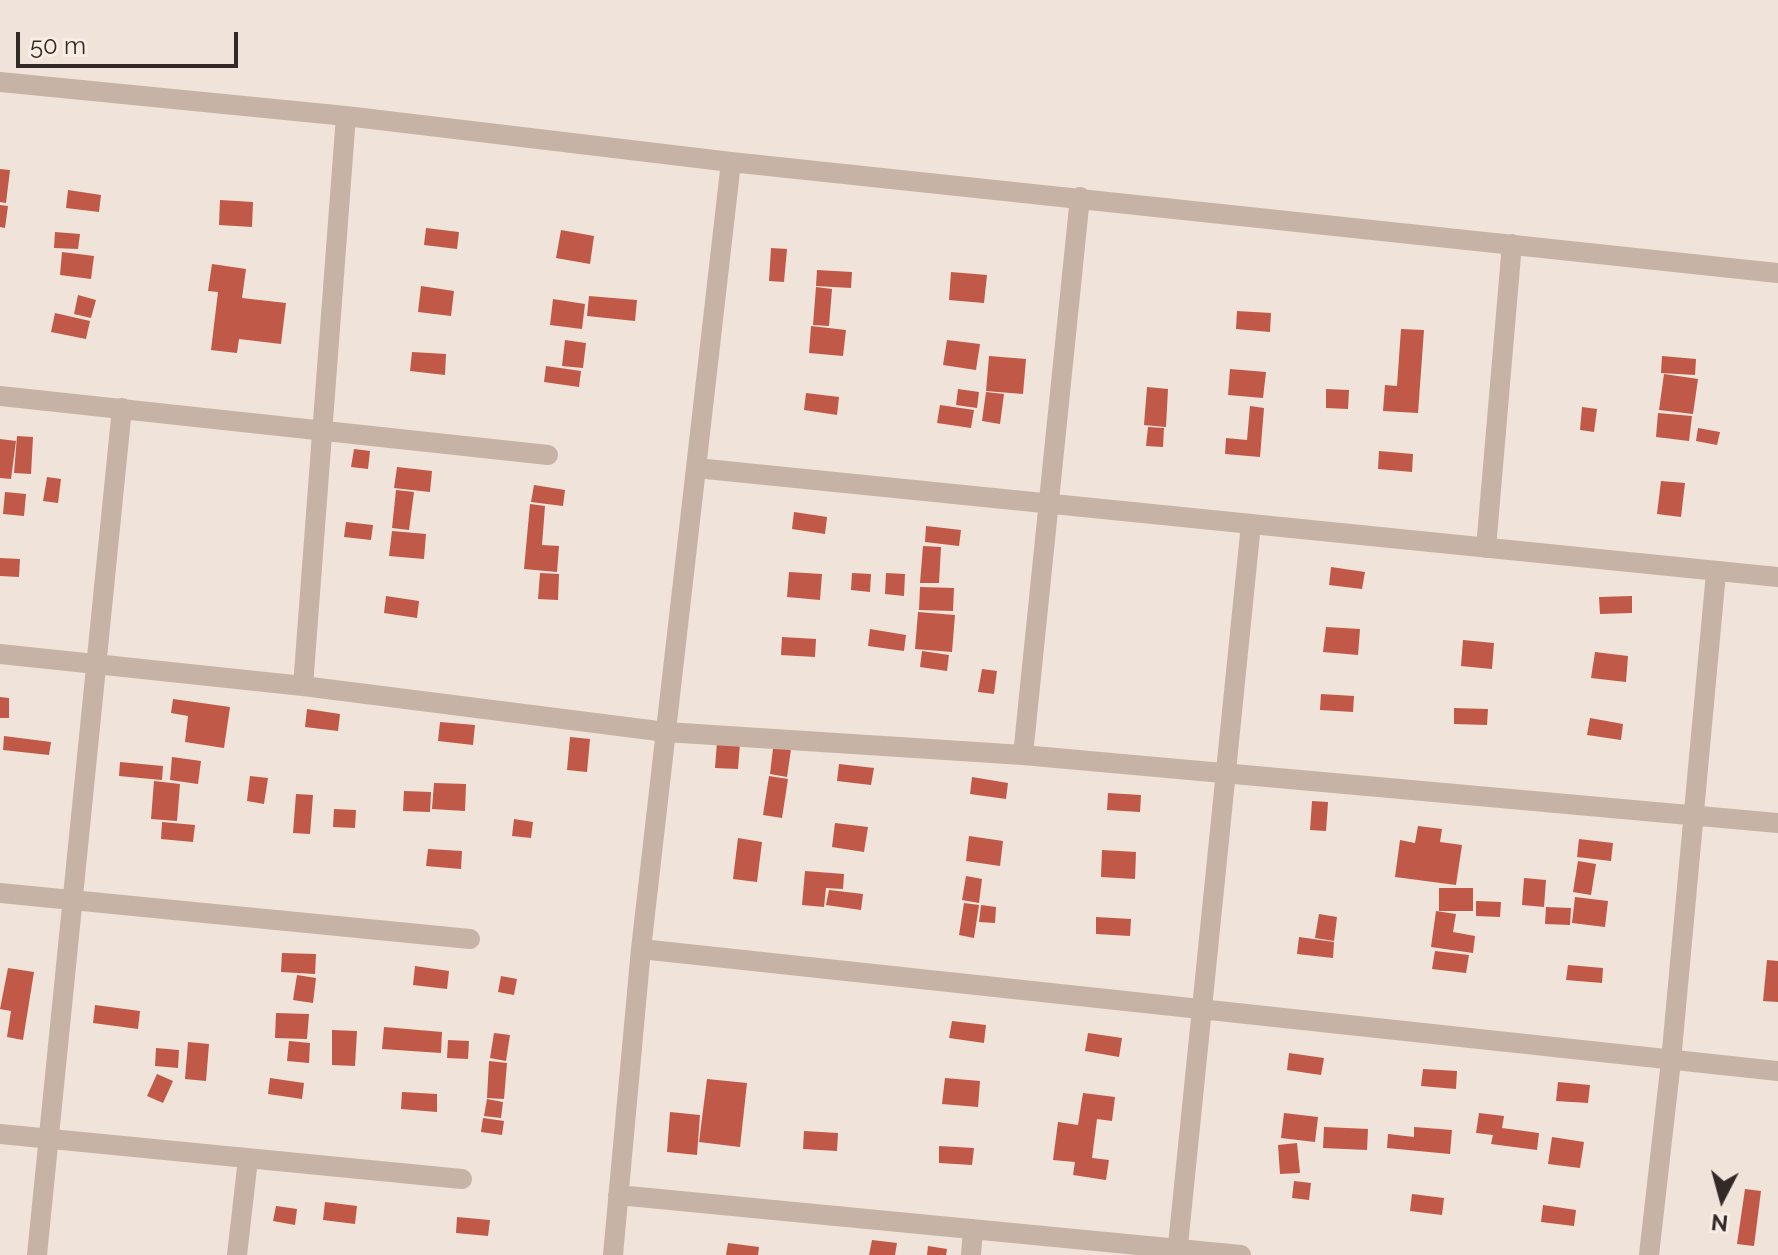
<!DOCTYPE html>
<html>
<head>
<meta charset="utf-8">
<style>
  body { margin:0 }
  #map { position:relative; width:1778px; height:1255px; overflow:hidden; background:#f0e3d9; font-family:Raleway,sans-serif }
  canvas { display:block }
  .north { position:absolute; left:1682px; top:1159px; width:80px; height:80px; -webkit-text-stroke:6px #f8ede5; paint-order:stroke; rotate:186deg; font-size:22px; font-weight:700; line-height:32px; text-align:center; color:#332926 }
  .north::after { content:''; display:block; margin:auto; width:28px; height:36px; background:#332926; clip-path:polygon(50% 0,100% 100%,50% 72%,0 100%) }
  .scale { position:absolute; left:16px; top:32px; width:222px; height:36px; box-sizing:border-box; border:4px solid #332926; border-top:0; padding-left:10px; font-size:24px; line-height:28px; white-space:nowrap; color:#332926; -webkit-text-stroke:6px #f8ede5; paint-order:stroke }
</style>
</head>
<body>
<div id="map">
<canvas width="1778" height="1255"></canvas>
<div class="north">N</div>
<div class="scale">50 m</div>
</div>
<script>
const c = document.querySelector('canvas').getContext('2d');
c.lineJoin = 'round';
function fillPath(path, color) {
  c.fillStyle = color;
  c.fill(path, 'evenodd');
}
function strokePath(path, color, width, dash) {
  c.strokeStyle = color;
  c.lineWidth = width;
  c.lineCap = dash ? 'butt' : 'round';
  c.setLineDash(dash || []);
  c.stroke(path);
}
fillPath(new Path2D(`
  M0 169 10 170 6 203 0 202Z
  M68 190 101 195 99 212 66 208Z
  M220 200 253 202 252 227 219 225Z
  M0 205 8 206 5 228 0 227Z
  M426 228 459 232 457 249 424 245Z
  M561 230 594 236 590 264 556 258Z
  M55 232 80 234 78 249 54 248Z
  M771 248 787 249 784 282 769 281Z
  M62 252 94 256 91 279 60 275Z
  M212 264 246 269 242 298 286 303 281 344 239 339 237 353 211 350 218 292 208 291Z
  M817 270 852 272 851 288 816 286Z
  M951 272 987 275 984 303 949 300Z
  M421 286 454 291 451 316 418 312Z
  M816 287 832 289 829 326 813 325Z
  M78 295 96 300 91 318 74 314Z
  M589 296 637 300 635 321 587 316Z
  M553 299 585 304 582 329 550 325Z
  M1237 311 1271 313 1270 332 1236 329Z
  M55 313 90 321 86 339 51 332Z
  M811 326 846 330 843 356 809 353Z
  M1401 329 1424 330 1418 413 1383 411 1385 385 1397 386Z
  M565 340 586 343 583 368 562 366Z
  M947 340 980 344 976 370 943 365Z
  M412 352 446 354 445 375 410 371Z
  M989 356 1026 359 1023 394 986 391Z
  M1662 356 1696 359 1695 375 1661 373Z
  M546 366 581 371 579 387 544 382Z
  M1230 369 1266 372 1263 398 1228 395Z
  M1664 374 1698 379 1693 414 1659 410Z
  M1147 387 1168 389 1166 427 1144 425Z
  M958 389 979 392 977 408 956 405Z
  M1326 389 1349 390 1348 409 1326 408Z
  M986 392 1004 394 1000 424 982 421Z
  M806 393 839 397 837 415 804 410Z
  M940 405 974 410 971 428 937 423Z
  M1250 406 1264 408 1260 457 1225 454 1226 438 1247 440Z
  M1582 407 1597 409 1594 432 1580 430Z
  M1658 413 1692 416 1689 441 1656 437Z
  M1148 427 1164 428 1163 447 1146 446Z
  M1698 428 1720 432 1717 445 1696 441Z
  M17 436 33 437 31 474 14 473Z
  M0 439 16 441 11 479 0 478Z
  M354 449 370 451 368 469 351 467Z
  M1379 451 1413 454 1412 472 1378 469Z
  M397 467 432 471 430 492 394 488Z
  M47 477 61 479 58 503 43 501Z
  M1661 481 1685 483 1681 517 1657 514Z
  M534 485 565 490 563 506 531 502Z
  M396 490 414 492 409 530 392 528Z
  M5 492 26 494 24 516 3 514Z
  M530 504 545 506 542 545 559 546 557 572 524 569Z
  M794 512 827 517 825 534 792 529Z
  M346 522 373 525 371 540 344 537Z
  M926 526 961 530 959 546 925 542Z
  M392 531 426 534 424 559 389 556Z
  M923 546 941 547 939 583H920Z
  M0 558 20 559 19 577 0 576Z
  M1331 567 1365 572 1362 589 1329 585Z
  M789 572 822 574 820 600 787 597Z
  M540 573 559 574 558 600 538 599Z
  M852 573 871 574 870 592 851 590Z
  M886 573 905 574 904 596 885 594Z
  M920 587 954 588 953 611 919 610Z
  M386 596 419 601 417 618 384 613Z
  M1632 596V613L1600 614 1599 597Z
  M918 612 955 615 952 652 915 649Z
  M1326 627 1360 629 1358 655 1323 652Z
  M870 629 906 635 904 651 868 646Z
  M782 637 816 639 815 657 781 655Z
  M1463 640 1494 643 1492 669 1461 666Z
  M922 651 949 655 947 671 920 667Z
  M1595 652 1628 656 1626 682 1591 678Z
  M982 669 997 671 994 694 978 692Z
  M1321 694 1354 696 1353 712 1320 710Z
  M0 697 9 698V718H0Z
  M173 699 230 707 224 748 185 742 188 716 171 713Z
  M1454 708 1488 709 1487 725 1454 724Z
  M307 709 340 714 338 731 305 727Z
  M1590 718 1623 724 1621 740 1587 735Z
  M440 722 475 725 473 745 438 741Z
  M718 729 741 730 738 769 715 768Z
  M4 736 51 742 49 755 3 750Z
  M570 737 590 739 587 772 567 770Z
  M774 740 792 742 787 777 770 774Z
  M172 757 201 761 198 784 170 780Z
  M120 762 163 766 162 780 119 776Z
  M839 764 874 768 871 785 837 781Z
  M250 776 268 778 264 804 247 801Z
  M769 776 788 779 782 818 763 815Z
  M972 777 1008 783 1006 799 970 794Z
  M154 781 180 784 177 821 151 819Z
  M434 783 466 784 465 811 432 809Z
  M404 791 431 792 430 812 403 811Z
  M1108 793 1141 795 1140 812 1107 810Z
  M296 794 313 795 310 834 293 833Z
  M1312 801 1328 802 1326 831 1310 830Z
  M334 809 356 810 355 828 333 827Z
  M514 819 533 822 531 838 512 836Z
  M162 822 195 825 193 842 161 839Z
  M835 823 868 827 864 852 832 847Z
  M1418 826 1442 829 1440 842 1462 845 1456 885 1395 877 1400 840 1415 843Z
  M969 836 1003 841 1000 866 966 861Z
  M738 838 762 842 757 882 733 879Z
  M1579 839 1613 843 1611 861 1577 857Z
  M428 849 462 851 461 869 426 866Z
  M1102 850 1136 852 1135 879 1101 877Z
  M1578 861 1596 864 1591 895 1573 892Z
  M805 871 844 874 843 889 826 888 824 907 802 905Z
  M966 876 982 879 979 903 962 900Z
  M1524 878 1546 880 1544 907 1522 905Z
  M1439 888H1473V911H1439Z
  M829 890 863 894 861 910 826 905Z
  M1575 897 1608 901 1605 927 1572 923Z
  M1476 901 1501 902 1500 917 1476 916Z
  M964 903 979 905 974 938 959 935Z
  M981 905 996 907 995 923 979 922Z
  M1546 907 1571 908 1570 925 1545 924Z
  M1436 911 1456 914 1453 932 1475 936 1473 953 1431 947Z
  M1319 914 1337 917 1334 941 1315 938Z
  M1096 917 1131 919 1130 936 1096 934Z
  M1299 937 1334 942 1333 958 1297 954Z
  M1435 951 1469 955 1466 973 1432 969Z
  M282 953 316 954 315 974 281 972Z
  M1767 960 1778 961V1002L1763 1001Z
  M1568 965 1603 968 1602 983 1566 980Z
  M415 966 449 971 447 989 413 985Z
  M8 968 34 972 23 1040 7 1037 11 1011 0 1009Z
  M297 975 316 978 313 1003 293 1000Z
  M501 976 517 979 514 995 498 992Z
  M95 1005 140 1011 138 1029 93 1023Z
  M276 1013 309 1014 307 1039 275 1038Z
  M952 1021 986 1025 984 1043 949 1038Z
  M384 1027 442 1032 441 1053 382 1049Z
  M332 1030 357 1031 355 1066 332 1065Z
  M494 1033 510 1035 506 1061 490 1058Z
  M1088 1033 1122 1038 1119 1057 1085 1051Z
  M448 1040 469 1041 468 1059 447 1058Z
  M289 1041 310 1043 309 1063 287 1061Z
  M188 1042 209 1044 206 1081 185 1079Z
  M156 1048 179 1050 178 1068 155 1066Z
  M1289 1053 1324 1058 1321 1075 1287 1070Z
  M489 1061 507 1063 504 1099 487 1098Z
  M1423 1069 1457 1071 1456 1089 1421 1086Z
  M157 1074 173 1081 163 1103 147 1096Z
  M270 1078 304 1083 302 1099 268 1094Z
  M945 1078 980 1081 978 1107 942 1104Z
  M707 1079 747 1083 740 1147 699 1142Z
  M1558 1082 1590 1085 1588 1103 1556 1101Z
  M402 1092 437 1094V1112L401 1109Z
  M1083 1093 1115 1097 1112 1121 1097 1119 1092 1158 1109 1160 1106 1180 1073 1175 1075 1162 1053 1160 1058 1122 1078 1125Z
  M487 1099 503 1102 501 1118 484 1116Z
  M670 1112 700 1115 697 1155 667 1152Z
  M1284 1113 1318 1117 1315 1142 1281 1138Z
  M1479 1113 1504 1116 1502 1128 1539 1133 1537 1150 1491 1144 1493 1135 1476 1133Z
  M483 1118 504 1121 502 1135 481 1132Z
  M1324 1127 1368 1129 1367 1150 1323 1148Z
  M1414 1127 1452 1130 1450 1154 1387 1148 1388 1134 1414 1137Z
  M804 1131 838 1133 837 1151 803 1149Z
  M1552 1137 1584 1142 1580 1168 1548 1164Z
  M1297 1143 1300 1173 1280 1174 1278 1145Z
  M939 1146 974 1148 972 1165 939 1163Z
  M1294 1181 1311 1183 1309 1200 1292 1198Z
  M1745 1189 1761 1191 1754 1246 1737 1244Z
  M1412 1194 1444 1198 1442 1215 1410 1211Z
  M325 1202 357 1206 355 1224 323 1220Z
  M1543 1205 1576 1210 1574 1226 1541 1222Z
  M276 1206 297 1209 295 1225 273 1221Z
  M457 1217 490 1220 488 1236 456 1233Z
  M872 1240 897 1243 895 1255H869Z
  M728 1243 759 1247 758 1255H726Z
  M928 1246 947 1249 946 1255H927Z`), '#c05947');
strokePath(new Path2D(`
  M0 82 346 116 731 162 1778 273
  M0 396 548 455
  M696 468 1778 577
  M1486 548 1512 244
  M0 654 303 686 666 732 1023 755 1778 823
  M303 686 346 116
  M1023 755 1080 197
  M0 893 470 939
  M641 949 1778 1071
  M0 1134 462 1179
  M618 1195 1241 1255
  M37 1255 122 408
  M237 1255 248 1159
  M613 1255 641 949 731 162
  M971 1255 973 1229
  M1177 1255 1251 524
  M1649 1255 1671 1061 1716 573`), '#c7b2a6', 20);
</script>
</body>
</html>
